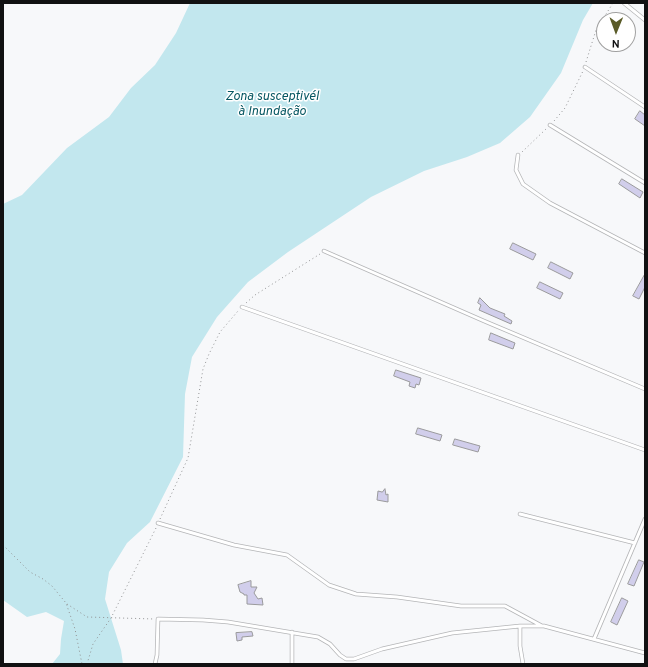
<!DOCTYPE html>
<html>
<head>
<meta charset="utf-8">
<style>
  body { margin:0 }
  #map { position:relative; width:648px; height:667px; overflow:hidden; background:#f7f8fa; font-family:Overpass,sans-serif }
  canvas { display:block }
  .frame { position:absolute; inset:0; border:4px solid #111112; pointer-events:none }
  .north { position:absolute; left:596px; top:12px; width:40px; height:40px; box-sizing:border-box; background:#fff; border:1px solid #a0a0a0; border-radius:50%; rotate:181deg; font-size:11px; font-weight:700; line-height:16px; text-align:center; color:#111112 }
  .north::after { content:''; display:block; margin:auto; width:14px; height:18px; background:#5a5b28; clip-path:polygon(50% 0,100% 100%,50% 72%,0 100%) }
</style>
</head>
<body>
<div id="map">
<canvas width="648" height="667"></canvas>
<div class="frame"></div>
<div class="north">N</div>
</div>
<script>
const c = document.querySelector('canvas').getContext('2d');
c.lineJoin = 'round';
function fillPath(path, color) {
  c.fillStyle = color;
  c.fill(path, 'evenodd');
}
function strokePath(path, color, width, dash) {
  c.strokeStyle = color;
  c.lineWidth = width;
  c.lineCap = dash ? 'butt' : 'round';
  c.setLineDash(dash || []);
  c.stroke(path);
}
function label(font, color, halo, rows, align = 'center') {
  c.font = font + ' Overpass,sans-serif';
  c.lineWidth = 3;
  c.setLineDash([]);
  c.textBaseline = 'middle';
  c.strokeStyle = halo;
  c.fillStyle = color;
  for (const [text, x, y, turn = 0] of rows) {
    c.save();
    c.translate(x, y);
    c.rotate((+turn || 0) * Math.PI / 180);
    c.textAlign = isNaN(turn) ? turn : align;
    if (halo) c.strokeText(text, 0, 0);
    c.fillText(text, 0, 0);
    c.restore();
  }
}
fillPath(new Path2D(`
  M190 3H593L583 20 561 73 530 117 500 143 467 157 424 171 371 197 288 252 248 282 217 317 192 357 185 394 183 457 150 522 127 543 109 572 105 599 121 650 123 664H52L60 654 61 639 64 621 46 612 27 617 3 600V204L22 195 67 148 109 117 131 88 155 65 176 33Z`), '#c2e7ee');
const building = new Path2D(`
  M640 111 645 115V126L635 119Z
  M622 179 643 192 640 198 619 184Z
  M513 243 536 254 533 260 510 249Z
  M551 262 573 273 570 279 548 268Z
  M645 274V287L639 299 633 296Z
  M540 282 563 293 560 299 537 288Z
  M480 298 490 308 505 314 504 316 512 321 511 324 479 310 481 305 478 303Z
  M491 333 515 343 513 349 489 340Z
  M396 370 421 378 419 385 416 384 415 388 409 386 410 382 394 376Z
  M418 428 442 435 440 441 416 434Z
  M455 439 480 446 478 452 453 445Z
  M385 489 386 495 388 494V502L377 500 378 491 382 492Z
  M639 560 644 562 634 586 628 584Z
  M251 581V587H257L254 593 258 599 262 598 263 605 247 604V595H244V594L240 592 238 585Z
  M622 598 628 601 617 625 611 622Z
  M252 632 253 636 242 637V640L237 641 236 633Z`);
fillPath(building, '#d1ceeb');
strokePath(building, '#9a9a9c', 1);
const service = new Path2D(`
  M624 3 645 20
  M585 67 645 107
  M550 125 645 183
  M518 155 516 170 523 184 550 203 645 253
  M324 251 484 321 645 389
  M242 307 645 450
  M520 514 635 543
  M158 523 234 545 287 555 329 585 356 594 397 597 461 606H505L542 626
  M520 626V646L523 664
  M292 632V664
  M594 639 645 519
  M155 664 157 655 158 619 203 620 228 622 318 637 330 644 340 655 346 659H354L382 649 452 633 520 626H544L645 653`);
strokePath(service, '#b4b5b7', 4.5);
strokePath(new Path2D(`
  M586 62 596 30 613 3
  M554 121 565 108 583 71
  M522 152 546 129
  M246 303 255 295 320 254
  M160 519 188 458 203 369 209 354 220 332 238 311
  M3 545 30 572 43 579 52 586 66 603 75 629 82 664
  M67 604 87 617 154 619
  M87 664 93 644 111 618 156 528`), '#919293', 1, [1, 3]);
strokePath(service, '#fff', 3);
label('italic 13px', '#065762', '#fff', [
  ["Zona susceptivél",272,97],
  ["à Inundação",272,112]
]);
</script>
</body>
</html>
